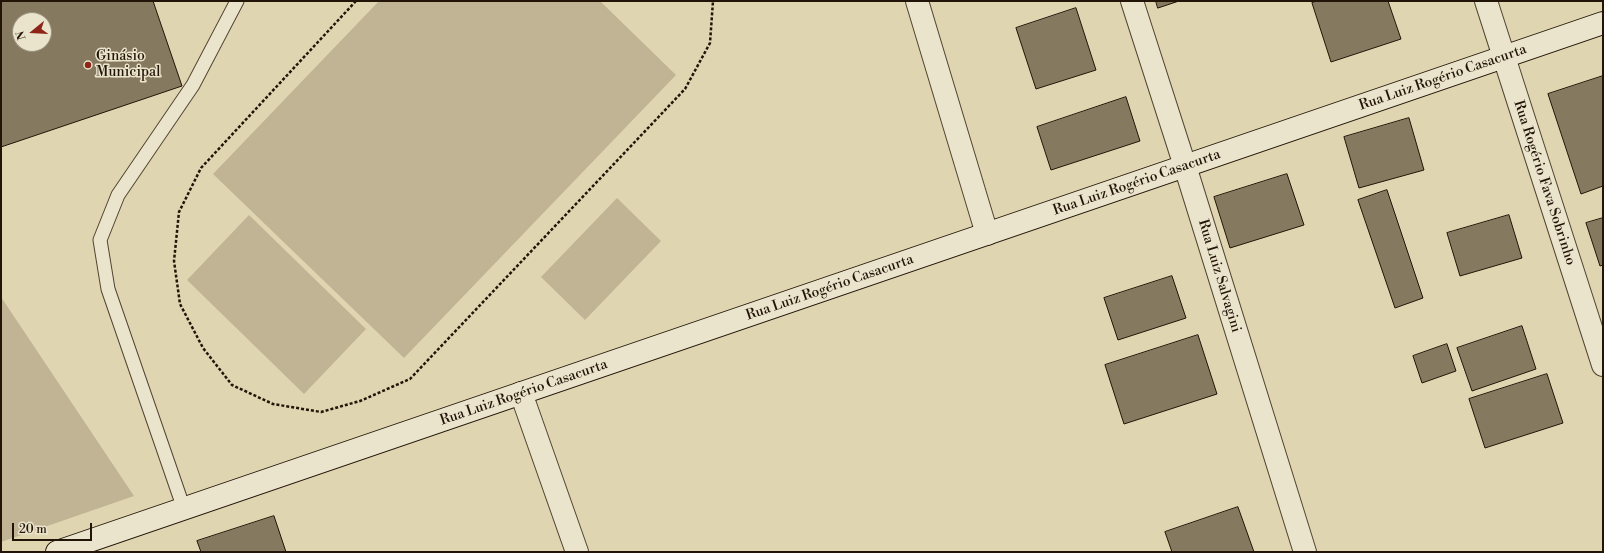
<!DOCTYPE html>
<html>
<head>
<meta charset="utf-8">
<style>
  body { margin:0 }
  #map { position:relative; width:1604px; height:553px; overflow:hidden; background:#e0d5b1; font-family:"Libre Bodoni",serif }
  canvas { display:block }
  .frame { position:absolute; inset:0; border:2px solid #221508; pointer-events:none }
  .north { position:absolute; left:12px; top:12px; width:40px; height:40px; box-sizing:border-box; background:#ebe4cc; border:1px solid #9b917e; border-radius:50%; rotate:252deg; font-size:11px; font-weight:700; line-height:16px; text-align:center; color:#221508 }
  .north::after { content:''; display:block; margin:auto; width:14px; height:18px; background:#8f2418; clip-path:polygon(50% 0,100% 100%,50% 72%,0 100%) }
  .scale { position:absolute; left:12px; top:523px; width:80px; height:18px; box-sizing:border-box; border:2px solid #221508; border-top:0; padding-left:5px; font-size:12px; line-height:14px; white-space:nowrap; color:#221508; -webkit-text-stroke:3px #ebe4cc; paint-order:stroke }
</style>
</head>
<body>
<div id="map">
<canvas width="1604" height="553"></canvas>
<div class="frame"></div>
<div class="north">N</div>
<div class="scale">20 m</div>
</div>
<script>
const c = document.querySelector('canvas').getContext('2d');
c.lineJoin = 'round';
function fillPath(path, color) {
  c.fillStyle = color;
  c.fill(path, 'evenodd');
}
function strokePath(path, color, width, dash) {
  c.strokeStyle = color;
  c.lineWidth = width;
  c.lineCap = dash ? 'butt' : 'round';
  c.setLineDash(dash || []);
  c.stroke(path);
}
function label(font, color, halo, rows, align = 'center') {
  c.font = font + ' "Libre Bodoni",serif';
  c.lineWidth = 3;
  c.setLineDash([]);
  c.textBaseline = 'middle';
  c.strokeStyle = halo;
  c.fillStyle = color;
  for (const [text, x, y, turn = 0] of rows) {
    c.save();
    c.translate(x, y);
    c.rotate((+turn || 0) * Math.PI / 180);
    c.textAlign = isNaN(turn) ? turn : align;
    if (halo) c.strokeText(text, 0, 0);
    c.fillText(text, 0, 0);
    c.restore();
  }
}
fillPath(new Path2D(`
  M379 1H600L676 75 404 358 213 174Z
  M617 198 661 241 585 320 541 277Z
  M249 215 366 329 304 394 187 280Z
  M1 297 134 496 1 542Z`), '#c0b494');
const building = new Path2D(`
  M1 1H153L182 86 1 147ZM20 20H44V44H20Z
  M1156 1H1179L1158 8Z
  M1317 1H1388L1401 39 1331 62 1312 3Z
  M1076 8 1096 70 1036 89 1016 28Z
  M1603 76V186L1581 194 1548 94Z
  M1126 97 1140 141 1051 170 1037 127Z
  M1409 118 1424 170 1359 188 1344 137Z
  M1287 174 1304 225 1230 248 1214 197Z
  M1387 190 1423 298 1395 308 1358 200Z
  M1509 215 1522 258 1460 276 1447 233Z
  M1603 218V265L1600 266 1586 223Z
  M1172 276 1186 318 1118 340 1104 298Z
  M1522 326 1536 369 1472 391 1457 348Z
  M1198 335 1217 394 1124 424 1105 365Z
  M1447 344 1456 371 1422 383 1413 356Z
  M1547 374 1563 423 1485 448 1469 399Z
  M1238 507 1254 552H1172L1165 532Z
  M274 516 286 552H201L197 541Z`);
fillPath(building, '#857960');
strokePath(building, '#221508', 1);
const lane = new Path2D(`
  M184 509 108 289 100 240 118 195 193 85 237 1`);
const street = new Path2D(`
  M917 1 987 234
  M1132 1 1185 166 1305 552
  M1486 1 1603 365
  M521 393 577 552`);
const secondary = new Path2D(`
  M57 552 1603 23`);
strokePath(lane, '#524532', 15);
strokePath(street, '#524532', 24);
strokePath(secondary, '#221508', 24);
strokePath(new Path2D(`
  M356 1 201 168 179 212 174 261 180 304 203 348 232 385 273 404 321 412 360 401 410 379 685 89 710 43 713 1`), '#221508', 2.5, [3, 2]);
strokePath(lane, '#ebe4cc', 13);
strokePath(street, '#ebe4cc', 22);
strokePath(secondary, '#ebe4cc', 22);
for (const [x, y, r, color] of [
  [88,65,4,"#8f2418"]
]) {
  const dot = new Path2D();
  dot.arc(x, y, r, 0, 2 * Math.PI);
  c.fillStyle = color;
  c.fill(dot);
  strokePath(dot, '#ebe4cc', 1.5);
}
label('14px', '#221508', '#ebe4cc', [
  ["Ginásio",96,57],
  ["Municipal",96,73]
], 'left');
label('14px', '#221508', '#ebe4cc', [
  ["Rua Luiz Rogério Casacurta",1443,78,-19],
  ["Rua Luiz Rogério Casacurta",1137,183,-19],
  ["Rua Rogério Fava Sobrinho",1544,183,72],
  ["Rua Luiz Salvagini",1219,276,73],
  ["Rua Luiz Rogério Casacurta",830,288,-19],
  ["Rua Luiz Rogério Casacurta",524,393,-19]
]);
</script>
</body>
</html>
